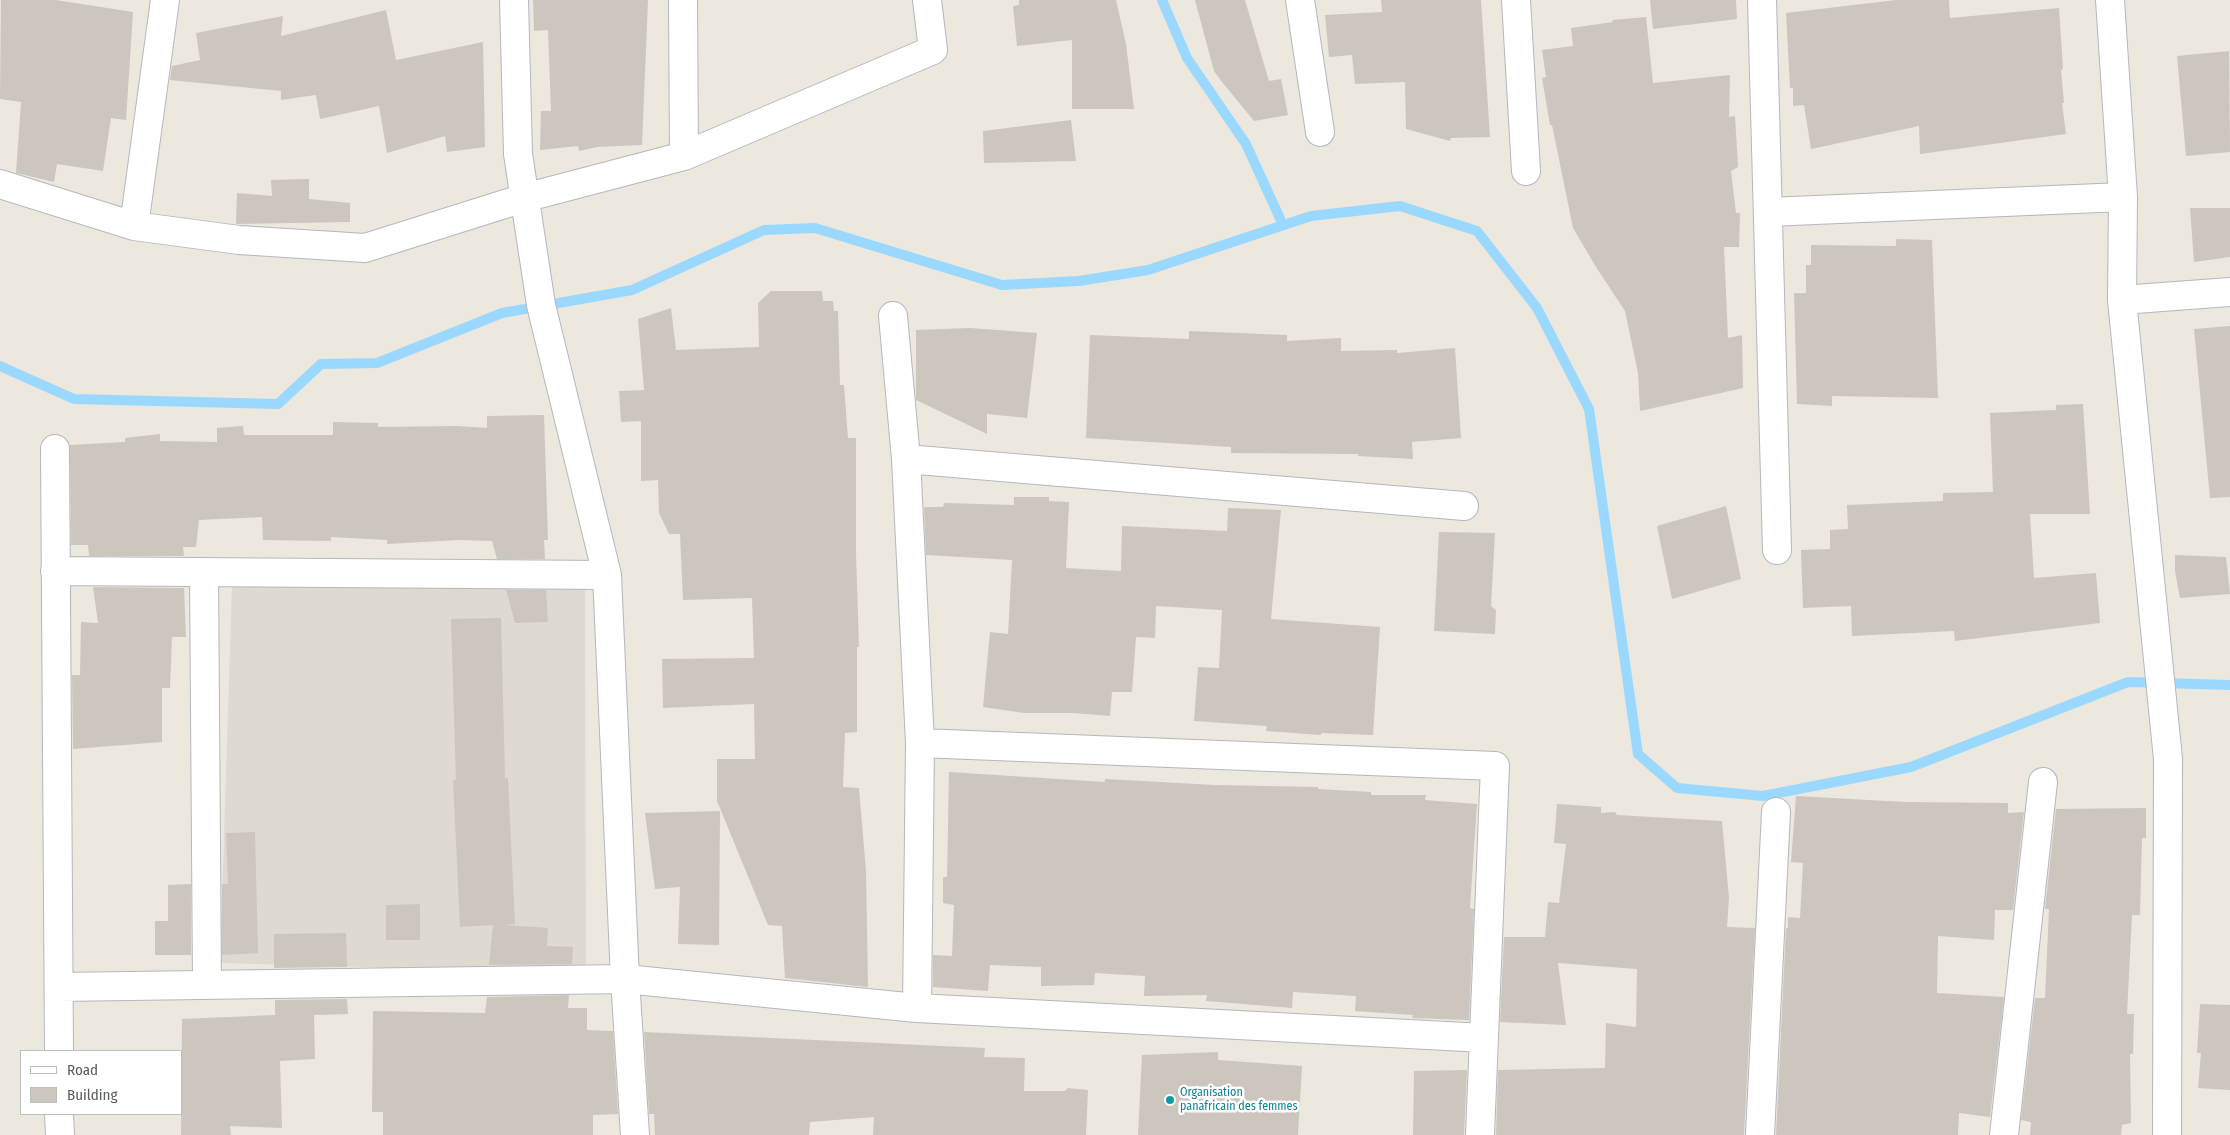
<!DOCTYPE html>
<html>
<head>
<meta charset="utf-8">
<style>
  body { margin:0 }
  #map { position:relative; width:2230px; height:1135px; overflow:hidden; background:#ece8de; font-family:"Fira Sans Condensed",sans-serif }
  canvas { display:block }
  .legend { position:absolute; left:20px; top:1050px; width:162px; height:65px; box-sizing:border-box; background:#fff; border:1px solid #bcbec0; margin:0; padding:6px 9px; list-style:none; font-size:15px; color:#575c61 }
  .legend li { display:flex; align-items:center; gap:10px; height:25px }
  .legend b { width:25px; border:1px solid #bcbec0 }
</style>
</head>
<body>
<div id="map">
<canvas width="2230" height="1135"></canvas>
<ul class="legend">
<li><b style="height:6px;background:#fff"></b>Road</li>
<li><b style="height:14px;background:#ccc6bf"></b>Building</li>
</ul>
</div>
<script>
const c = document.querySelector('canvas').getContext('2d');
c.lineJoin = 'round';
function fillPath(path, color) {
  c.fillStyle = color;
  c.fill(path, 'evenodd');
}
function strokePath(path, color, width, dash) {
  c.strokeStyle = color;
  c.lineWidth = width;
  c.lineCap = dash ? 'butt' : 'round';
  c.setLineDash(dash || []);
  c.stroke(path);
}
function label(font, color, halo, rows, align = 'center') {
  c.font = font + ' "Fira Sans Condensed",sans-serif';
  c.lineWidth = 5;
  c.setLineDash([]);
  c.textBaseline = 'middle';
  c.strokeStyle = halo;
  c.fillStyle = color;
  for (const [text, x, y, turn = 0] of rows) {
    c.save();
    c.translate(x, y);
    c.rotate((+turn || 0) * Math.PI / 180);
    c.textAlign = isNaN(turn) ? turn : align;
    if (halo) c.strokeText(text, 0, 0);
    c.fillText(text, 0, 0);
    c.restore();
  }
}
fillPath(new Path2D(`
  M585 574 586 973 220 963 232 585Z`), '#dedacf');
strokePath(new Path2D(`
  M1162 0 1187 58 1246 144 1283 225
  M0 366 74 399 278 404 321 364 377 363 502 313 632 290 764 230 815 228 1002 285 1079 281 1148 270 1311 216 1400 206 1477 231 1537 308 1589 409 1638 754 1677 788 1763 796 1911 767 2128 682 2230 685`), '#9bd8ff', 10);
fillPath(new Path2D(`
  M1 0H56L133 12 126 120 111 118 103 171 57 164 54 182 16 173 21 102 0 99Z
  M533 0H648L642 145 597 147 579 151 578 146 540 150 541 111H551L548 30 534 31Z
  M1019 0H1116L1126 44 1134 109H1072V40L1017 46 1013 6 1019 5Z
  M1195 0H1245L1269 81 1281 79 1288 115 1254 121 1222 82 1214 71Z
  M1381 0H1481L1490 137 1451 138 1450 141 1406 129 1405 82 1355 84 1352 55 1329 57 1325 15 1382 12Z
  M1650 0H1736L1737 19 1653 29Z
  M1896 0H1949L1950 18 2059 8 2063 69 2061 70 2064 103H2062L2066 134 1920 154 1919 126 1811 149 1804 105 1793 106V88H1790L1786 13Z
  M386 10 396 60 483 42 485 147 447 152 445 136 387 153 379 106 320 119 316 95 281 100V91L170 80 172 66 200 60 196 33 283 16 281 36Z
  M1646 17 1653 83 1730 75 1729 117 1735 116 1738 167 1731 171 1736 213H1740L1739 247H1724L1728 338 1742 335 1743 388 1640 411 1638 373 1625 311 1596 267 1573 228 1552 125H1550L1542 78 1546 77 1542 50 1573 46 1571 28 1613 22 1612 20Z
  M2229 51 2230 152 2186 156 2177 56Z
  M1071 120 1076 161 984 163 983 131Z
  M309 179V199L350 203V222L236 224 237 193 272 196 271 180Z
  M2190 208H2230V257L2194 262Z
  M1896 239 1932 240 1938 398 1832 396V406L1797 404 1794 293H1806V265H1811V245L1896 246Z
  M771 291H822L823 301H833L834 311H838L840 385H844L848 438H856V553L859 647H857V732L845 733 843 787 859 788 866 871 868 987 785 978 782 926 768 925 717 801V759H755L754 704 663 708 662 659 754 658 752 598 683 600 680 534H669L659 513 658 480 641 481V421L621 422 619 391 644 390 638 319 671 308 676 350 759 347 758 303Z
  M2230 326V497L2210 498 2194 329Z
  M970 328 1037 333 1027 418 987 414V434L916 400V330Z
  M1189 331 1287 335V341L1341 338V351L1397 350V353L1455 348 1461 438 1412 442 1413 459 1358 456V454L1231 453V447L1086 438 1090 335 1189 339Z
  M2083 404 2090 514H2030L2034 578 2096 573 2100 623 1955 641 1954 631 1852 636 1851 606 1803 608 1801 550 1830 549V530L1848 529 1847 505 1943 501V493L1993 492 1990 413 2056 410V405Z
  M544 415 548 540H544L545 559H497L492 541 459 540 387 544V540L331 537V541L263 540 262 517 199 520 196 547H183L184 556H89L88 545H71L70 445 125 442V438L160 434V441L217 442V428L243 426 244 435H333V422L378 423V427L457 426 487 428V416Z
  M1014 497H1049V501L1069 502 1066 568 1121 571 1122 526 1227 531 1228 508 1281 510 1271 619 1380 627 1373 735 1321 733V735L1266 731 1267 726 1194 721 1198 667 1219 668 1222 610 1156 606 1155 638 1136 637 1132 692H1112L1110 716 1074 713H1024L983 707 990 632 1008 634 1012 560 926 555 924 507H943L944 503 1014 505Z
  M1726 506 1741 579 1672 599 1657 526Z
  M1439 532 1495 533 1491 606 1496 610 1495 634 1434 631Z
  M2175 555 2226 557 2230 594 2180 598 2175 571Z
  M93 587 184 588 186 637H172L170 688H162V742L73 749 72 675H80L81 622 98 623Z
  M506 590H546L548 622 515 623Z
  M501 618 505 778H508L515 924 504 925 548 928 547 946 573 947 572 964 489 965 493 925 460 927 453 780H456L451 619Z
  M949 772 1105 782V779L1215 785 1318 787V789L1371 792V795H1426L1425 800 1477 804 1470 908 1474 909 1469 1020 1412 1018 1413 1015 1355 1011 1356 996 1293 992 1292 1008 1206 1001 1207 995 1144 996 1145 976 1095 973 1094 985 1041 986V967L990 965 988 991 933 987V955L952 956 954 905 943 903V877H947Z
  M1796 796 1905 802 2008 803V813L2024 812 2013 910H1995L1994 940 1938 936 1937 993 2004 997 1990 1117 1959 1113 1958 1135H1776L1786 928H1788V917L1800 918 1803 863 1791 862Z
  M1557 804 1601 807V813L1615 812 1617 815 1722 821 1729 898 1727 927 1755 928 1744 1135H1496L1498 1070 1605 1068 1606 1023 1636 1027 1637 969 1558 963 1566 1025 1500 1022 1504 937H1545L1548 902 1559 903 1566 844 1554 843Z
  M2146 808V838H2142L2140 915H2132L2127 1014H2134L2133 1054H2130L2131 1123 2122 1125 2121 1135H2030L2031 1122 2021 1120 2035 998H2045L2049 909H2045L2056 809Z
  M720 811 719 945 678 944 680 887 655 889 645 813Z
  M255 832 258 953 222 955V884H228L226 833Z
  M191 884V955H155V921H168V885Z
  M420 904V940H386V905Z
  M346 933 347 967 274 968V934Z
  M569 995 568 1008H587V1030L613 1031 618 1114 593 1115V1135H383V1112H372L373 1011 485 1013 487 997Z
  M347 999 348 1014 314 1015 315 1059 280 1061 282 1128 230 1126 231 1135H181L182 1019 275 1015V1000Z
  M2200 1004 2230 1005V1090L2198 1088 2201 1053H2197Z
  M644 1032 985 1048 984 1057 1025 1058 1024 1091H1065L1068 1088 1088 1090 1086 1135H873L874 1117 810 1122 809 1135H655L654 1114H649Z
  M1218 1052V1060L1302 1066 1298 1135H1138L1142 1055Z
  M1467 1070 1464 1135H1413L1414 1071Z`), '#ccc6bf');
const street = new Path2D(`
  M514 0 518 154 541 305 607 575 625 979 635 1135
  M683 0 684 156
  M1300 0 1320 132
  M1516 0 1526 171
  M1762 0 1777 550
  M2110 0 2123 197 2122 300 2168 759 2167 1135
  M0 184 134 226 239 240 365 248 524 198 684 156 933 50 927 0
  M1768 212 2123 197
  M134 226 165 0
  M2122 300 2230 292
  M893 316 906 459 920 743 1495 766 1480 1135
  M55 449 59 1051
  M906 459 1464 506
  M55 571 607 575
  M204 572 207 985
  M59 987 625 979 917 1008 1484 1038
  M917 1008 920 743
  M59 1114 60 1135
  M1760 1135 1776 812
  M2004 1135 2043 782`);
strokePath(street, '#b4b7bd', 30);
strokePath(street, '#fff', 28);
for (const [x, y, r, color] of [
  [1170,1100,5,"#0f9aa8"]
]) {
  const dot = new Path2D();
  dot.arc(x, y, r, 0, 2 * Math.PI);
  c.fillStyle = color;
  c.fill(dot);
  strokePath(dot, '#fff', 2);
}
label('12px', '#0d838f', '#fff', [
  ["Organisation",1180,1093],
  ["panafricain des femmes",1180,1107]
], 'left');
</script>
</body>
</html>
